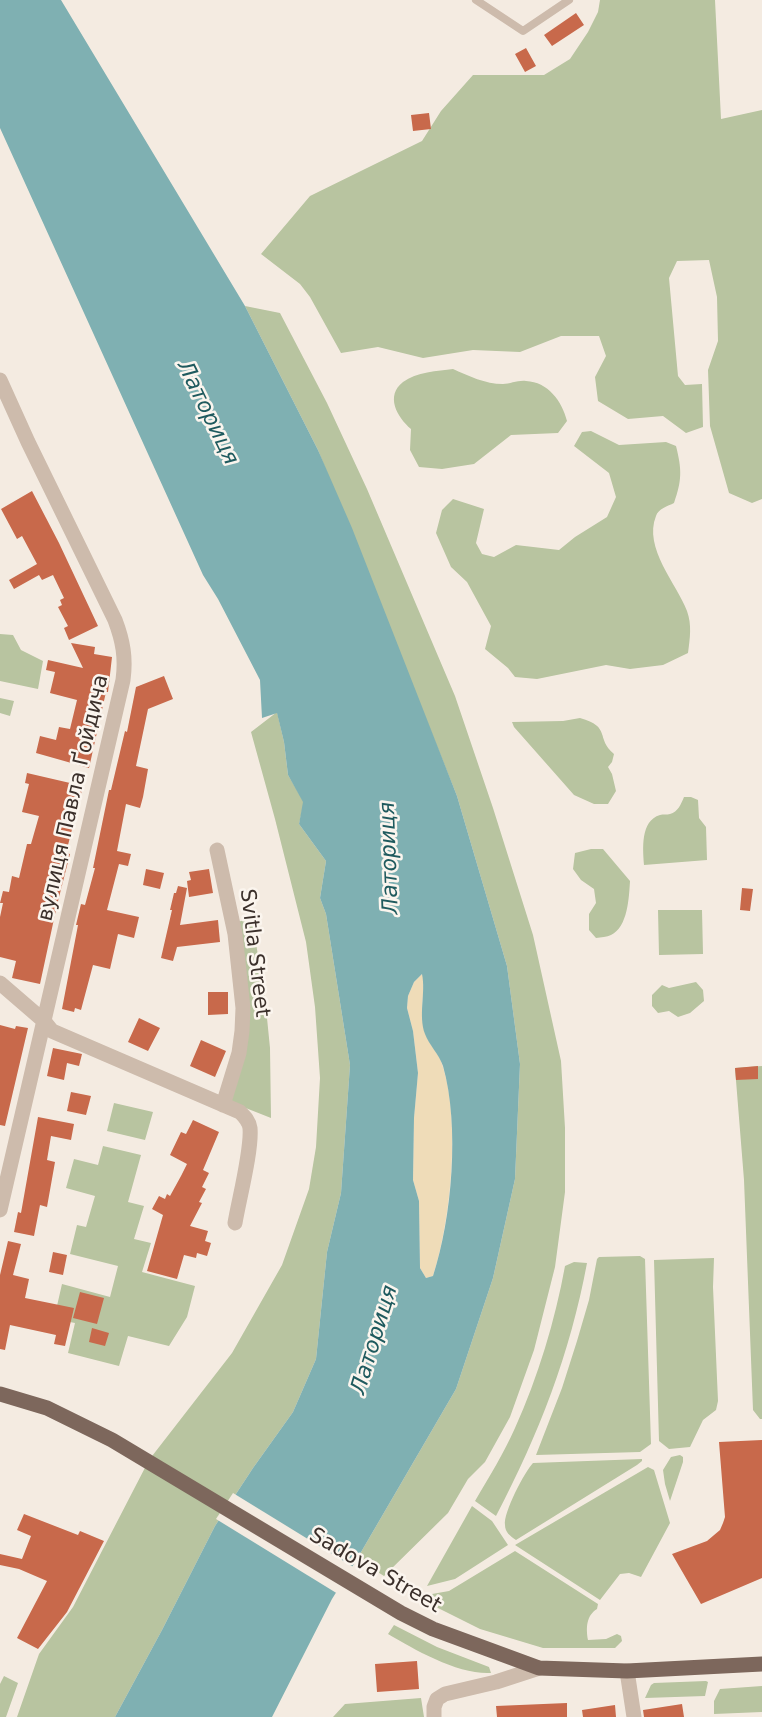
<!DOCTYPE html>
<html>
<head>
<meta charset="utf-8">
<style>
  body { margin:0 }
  canvas { display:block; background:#f4ebe1 }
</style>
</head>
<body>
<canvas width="762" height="1717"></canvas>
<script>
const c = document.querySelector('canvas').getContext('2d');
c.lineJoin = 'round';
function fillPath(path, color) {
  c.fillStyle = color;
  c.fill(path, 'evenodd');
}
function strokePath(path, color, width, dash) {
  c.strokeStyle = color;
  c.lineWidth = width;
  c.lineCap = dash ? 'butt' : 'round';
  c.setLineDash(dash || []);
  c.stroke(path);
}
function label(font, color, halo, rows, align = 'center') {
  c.font = font + ' "DejaVu Sans",sans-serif';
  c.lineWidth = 5;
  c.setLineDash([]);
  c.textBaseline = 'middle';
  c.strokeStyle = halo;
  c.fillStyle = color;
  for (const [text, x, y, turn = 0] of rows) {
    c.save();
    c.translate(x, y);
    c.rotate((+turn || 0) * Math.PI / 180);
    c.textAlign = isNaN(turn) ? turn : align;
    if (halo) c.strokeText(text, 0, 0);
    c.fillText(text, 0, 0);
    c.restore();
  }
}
fillPath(new Path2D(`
  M600 0H715L721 119 762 110V499L752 503 729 493 710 426 708 370 718 341 717 297 709 260 677 261 669 278 678 376 685 385 702 384 703 427 686 433 663 416 628 419 598 401 595 377 606 356 599 336H561L520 352 473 350 423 358 378 347 341 353 310 297 300 284 261 254 310 196 422 141 441 111 473 75H544L570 59 588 32 598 12Z
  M245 306 280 313 327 403 367 489 455 696 493 808 533 935 561 1061 565 1128V1192L555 1267 534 1350 510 1417 485 1462 468 1479 448 1513 384 1576 357 1559 456 1389 493 1278 515 1179 520 1064 507 966 457 796 318 450Z
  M453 369C469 376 485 384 503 384 510 384 518 380 526 381 548 382 562 401 567 421L558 433 511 435 474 464 442 469 419 467 410 450 411 429C397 417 385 396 403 382 416 372 438 371 453 369Z
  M591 431 619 445 666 442 676 446C682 470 682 480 674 503 668 506 658 509 656 516 643 548 677 584 687 611 692 625 690 638 688 653L663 665 630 669 606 665 537 679 515 677 508 668 485 649 491 626 467 582 451 567 436 533 442 510 453 499 484 509 476 543 482 554 494 557 516 545 559 550 575 537 607 517 616 497 609 473 574 446 582 432Z
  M0 634 13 635 21 650 43 661 38 689 0 681Z
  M0 698 14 701 10 716 0 713Z
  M277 712 284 742 288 775 304 802 299 824 326 861 320 898 326 914 350 1065 341 1193 327 1252 316 1359 293 1412 253 1468 215 1526 162 1630 115 1717H17L39 1654 73 1607 149 1460 232 1353 282 1265 309 1189 316 1147 320 1078 315 1007 306 942 275 819 251 732Z
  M580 718C612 727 595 738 614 754L612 762 608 767 612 774 616 791 608 804H594L574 795 514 727 512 722 563 721Z
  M684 797H691L698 800 699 818 706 827 707 860 644 865C643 849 640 821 660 815 663 814 667 815 670 814 678 812 681 804 684 797Z
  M591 849H603L630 881C629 897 628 927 611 935 607 937 601 937 596 938L589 930V914L596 903 594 889 581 880 573 869 575 853Z
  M702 910 703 954 659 955 658 910Z
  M252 919 265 998 270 1048 271 1118 228 1101 246 1032 236 922Z
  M696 982 703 990 704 1001 690 1013 678 1017 669 1011 658 1013 652 1006V995L662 985 669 988Z
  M762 1066V1419H760L753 1410 744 1180 735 1068Z
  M114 1103 153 1112 145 1140 107 1131Z
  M103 1146 141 1155 128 1202 144 1206 134 1239 151 1243 142 1272 195 1286 187 1317 169 1346 128 1336 119 1366 68 1353 75 1323 54 1319 62 1284 110 1297 118 1266 70 1254 77 1225 86 1227 95 1196 66 1188 74 1159 98 1165Z
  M640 1256 645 1259 651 1444 640 1452 536 1455 562 1388 577 1341 589 1300 597 1259 599 1257Z
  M714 1258 713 1287 718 1401 716 1410 703 1420 690 1447 669 1449 659 1441 654 1260Z
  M574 1262 587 1263C570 1354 539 1434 496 1516L475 1501C489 1477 504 1453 515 1428 538 1377 555 1321 565 1266Z
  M680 1455 683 1457V1462L670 1501 665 1484 663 1470 671 1457Z
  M642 1459V1461L637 1465 516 1540C510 1536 505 1532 505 1525 503 1513 525 1471 533 1463Z
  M648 1467 654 1470 670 1523 641 1577 629 1573 620 1574 600 1600 515 1545Z
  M472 1506 492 1521 508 1545 455 1579 427 1586Z
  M515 1551 598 1604 597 1609C586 1616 586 1628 588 1640L606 1639 617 1634 621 1636 622 1641 615 1648H543L480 1629 432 1605 430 1600 432 1594 449 1591Z
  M394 1625 437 1647 489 1667 491 1673C459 1675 415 1650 388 1634Z
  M4 1676 18 1683 6 1717H0V1684Z
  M706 1681 708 1682 705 1696 645 1698 651 1685 654 1683Z
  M762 1686V1712L714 1714V1701L720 1689Z
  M421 1698 424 1717H333L345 1704Z`), '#b8c4a0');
fillPath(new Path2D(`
  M423 973C425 992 419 1014 425 1032 428 1044 439 1053 442 1064 461 1120 451 1221 433 1276L426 1278 420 1268 419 1201 413 1180 414 1118 418 1073 413 1031 407 1008 408 996 414 982Z`), '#efdcb8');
fillPath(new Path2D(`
  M0 0H61L245 306 318 450 352 528 457 796 507 966 520 1064 515 1179 493 1278 456 1389 357 1559 332 1599 272 1717H115L162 1630 215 1526 253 1468 293 1412 316 1359 327 1252 341 1193 350 1065 326 914 320 898 326 861 299 824 303 802 288 775 284 742 277 713 262 718 260 680 218 599 203 575 0 128ZM422 974C426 993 418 1015 425 1034 429 1045 439 1054 443 1066 460 1126 452 1218 433 1276L426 1278 420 1268 419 1201 413 1180 414 1118 418 1073 413 1031 407 1008 408 996 414 982Z`), '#7fb0b2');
fillPath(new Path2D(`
  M233 1493 355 1568 338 1594 216 1519Z`), '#f4ebe1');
fillPath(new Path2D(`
  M576 13 584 25 552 46 544 35Z
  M526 48 536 66 525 72 515 54Z
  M429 113 431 129 413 131 411 115Z
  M32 491 59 543 98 626 69 640 64 628 68 626 58 607 62 605 60 600 64 598 53 575 42 580 39 575 14 589 9 580 37 564 22 536 17 539 1 509Z
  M71 643 95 647 94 654 112 657 108 692H106L89 768 36 753 40 736 56 740 59 727 70 729 77 700 50 693 55 672 46 670 48 660 83 668Z
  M164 676 173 699 148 709 136 766 148 769 143 797 140 808 126 804 117 851 131 854 128 866 119 864 107 910 139 917 134 938 118 934 110 969 93 965 81 1010 75 1008 74 1012 62 1009 78 925H76L81 904 85 905 95 868H93L109 790H111L125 731 127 732 136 687Z
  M27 773 83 786 66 853 70 854 57 905 40 984 12 978 16 961 0 957V917L3 903H0L3 891 9 892 12 876 19 878 27 844H31L39 816 22 812 29 784 25 783Z
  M146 869 164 873 160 889 143 885Z
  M209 869 213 893 189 897 187 881 191 880 189 872Z
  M178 886 187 888 180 925 218 920 220 942 177 947 173 961 161 958 172 910H170L174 893H176Z
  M742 888 753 889 750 911 740 910Z
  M208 992H228V1014L208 1015Z
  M139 1018 160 1028 148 1051 128 1042Z
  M0 1025 15 1029 16 1026 28 1028 5 1126 0 1125Z
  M201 1040 226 1051 215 1077 190 1066Z
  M53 1048 82 1054 79 1066 67 1063 64 1080 47 1076Z
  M758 1066V1079L736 1080 735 1068Z
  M71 1092 91 1096 86 1115 67 1111Z
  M38 1117 74 1124 71 1140 51 1136 47 1160 55 1162 47 1207 40 1205 34 1236 14 1232 18 1212 21 1213Z
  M193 1120 219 1132 203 1170 209 1173 202 1187 206 1189 199 1202 202 1203 190 1226 208 1231 205 1241 211 1243 207 1256 197 1253 196 1258 184 1255 177 1279 147 1271 163 1215 152 1209 159 1196 165 1199 167 1194 170 1196 181 1176 187 1164 170 1155 181 1132 186 1134Z
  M8 1241 21 1244 13 1275 29 1279 25 1298 74 1308 65 1346 54 1344 56 1335 10 1325 5 1350 0 1349V1275Z
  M53 1252 67 1255 63 1275 49 1272Z
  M80 1292 104 1298 97 1324 73 1318Z
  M92 1328 109 1333 105 1346 89 1342Z
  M762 1440V1578L701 1604 672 1554 707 1541 720 1530 723 1523 725 1517 719 1442Z
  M24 1514 78 1535 80 1531 104 1541 67 1612 38 1649 17 1638 47 1581 19 1569 0 1565V1554L22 1559 31 1536 17 1530Z
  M417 1661 419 1689 377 1692 375 1664Z
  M567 1703V1717H497L496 1706Z
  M682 1704 684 1717H644L643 1710Z
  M615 1705 616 1717H583L582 1710Z`), '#c8694b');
strokePath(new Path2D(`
  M476 0 523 31 569 0`), '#cdbbac', 8);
strokePath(new Path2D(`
  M0 380 28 442 115 620C123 641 126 658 123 680L0 1210
  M217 850 235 934 243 1008 242 1031 239 1053 223 1105
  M0 983 44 1021 52 1031 240 1112C245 1117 249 1121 250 1128 252 1150 239 1199 235 1223
  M627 1671 634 1717
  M434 1717V1707L437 1699 445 1694 496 1682 539 1668`), '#cdbbac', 15);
strokePath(new Path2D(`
  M0 1394 47 1408 112 1440 401 1613 433 1629 539 1668 627 1671 762 1664`), '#7d675c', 15);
label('21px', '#3b302b', '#fbf5ee', [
  ["вулиця Павла Ґойдича",74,798,-77],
  ["Svitla Street",254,953,83],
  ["Sadova Street",375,1571,30]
]);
label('italic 22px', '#1f5a5e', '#fbf5ee', [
  ["Латориця",207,413,64],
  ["Латориця",390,858,-92],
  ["Латориця",375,1340,-73]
]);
</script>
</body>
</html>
